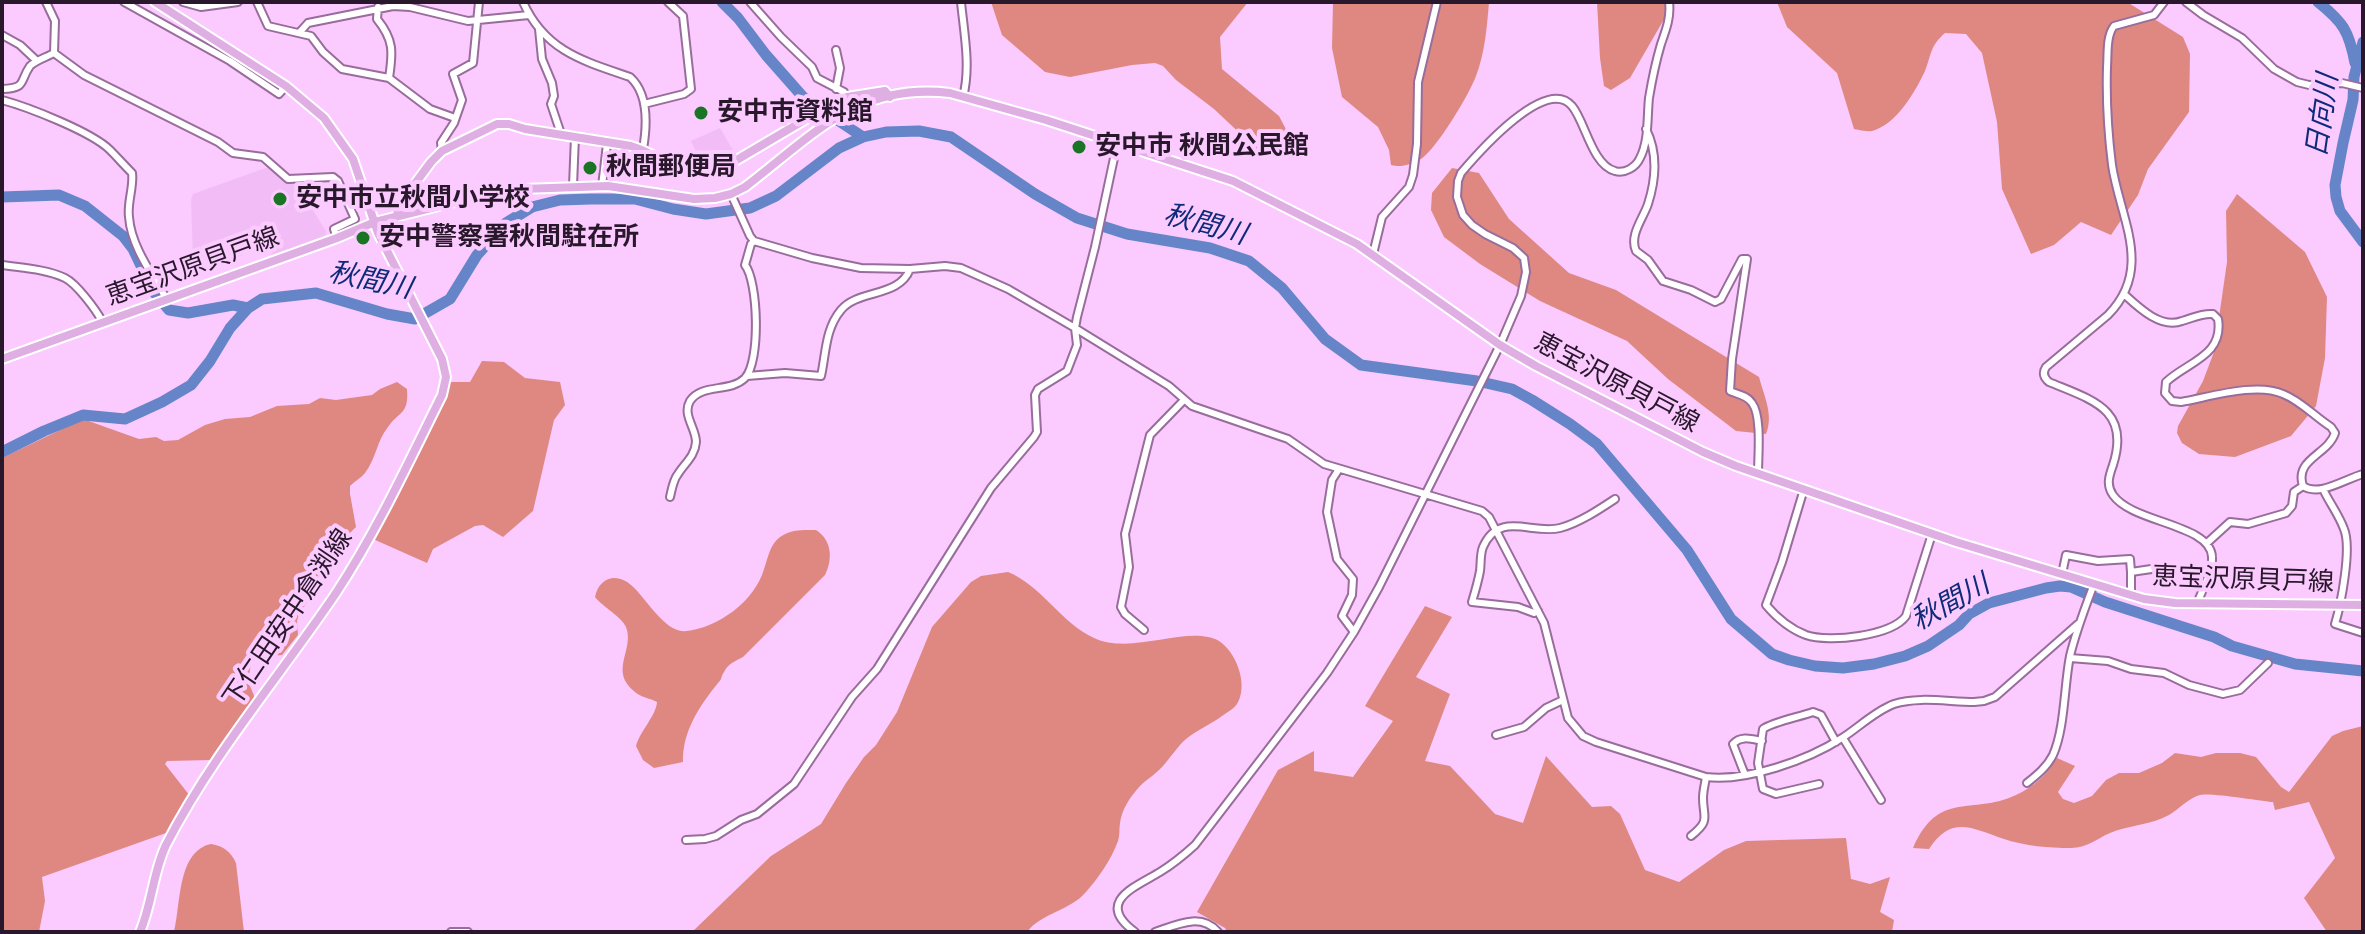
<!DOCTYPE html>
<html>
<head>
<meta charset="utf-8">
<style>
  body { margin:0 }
  #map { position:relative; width:2365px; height:934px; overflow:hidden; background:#fbcafe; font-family:"Roboto Condensed",sans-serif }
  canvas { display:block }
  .frame { position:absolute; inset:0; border:4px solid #29182b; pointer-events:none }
</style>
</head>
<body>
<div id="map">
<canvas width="2365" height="934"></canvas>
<div class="frame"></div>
</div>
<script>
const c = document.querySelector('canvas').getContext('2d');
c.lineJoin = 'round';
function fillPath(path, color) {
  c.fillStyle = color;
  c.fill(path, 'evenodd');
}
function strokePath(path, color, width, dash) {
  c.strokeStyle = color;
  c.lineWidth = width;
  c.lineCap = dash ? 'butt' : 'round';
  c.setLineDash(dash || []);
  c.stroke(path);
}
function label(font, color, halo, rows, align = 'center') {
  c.font = font + ' "Roboto Condensed","Noto Sans JP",sans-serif';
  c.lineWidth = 8;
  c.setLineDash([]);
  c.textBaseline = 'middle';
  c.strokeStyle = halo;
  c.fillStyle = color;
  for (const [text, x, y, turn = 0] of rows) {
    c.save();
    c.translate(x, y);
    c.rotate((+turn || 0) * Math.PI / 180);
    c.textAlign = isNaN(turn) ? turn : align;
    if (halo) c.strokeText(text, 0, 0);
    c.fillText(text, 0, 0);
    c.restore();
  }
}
fillPath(new Path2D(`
  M720 128 737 157 715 170 705 172 691 141Z
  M271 166 285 179 306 181 317 206 314 212 326 231 325 237 272 255 268 247 252 250 238 257H193L191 200 193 194Z`), '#f2bdf6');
fillPath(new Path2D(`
  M991 2H1248L1220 37 1222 69 1279 116 1289 135 1292 146 1290 155 1281 159 1264 156 1214 109 1176 80 1163 66 1155 63 1132 65 1070 77 1045 72 1002 35Z
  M1333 2H1489C1487 26 1485 53 1476 76 1469 95 1437 148 1421 159 1412 164 1401 168 1391 165L1389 150 1378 127 1342 97 1332 48Z
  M1597 2H1674L1630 78 1611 90 1604 86 1600 58Z
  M1777 2H2127L2183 37 2190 54 2189 112 2148 169 2138 195 2111 235 2081 222 2054 245 2031 254 2002 189 1997 122 1982 53 1966 34 1945 33C1930 46 1932 53 1925 71 1915 92 1897 124 1872 131 1867 132 1860 130 1854 129L1837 73 1787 27Z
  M1452 168 1479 173 1509 219 1569 273 1616 290 1759 377C1764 396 1774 415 1766 434L1736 431 1668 379 1627 341 1540 301 1480 264 1444 237 1431 210 1432 193Z
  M2237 194 2305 252 2327 297 2325 358 2316 406 2291 436 2235 457 2199 454 2182 443 2177 433 2178 426 2203 381 2214 352 2227 262 2226 211Z
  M482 361 504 362 525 378 560 382 565 405 554 420 533 511 503 537 483 525 475 526 433 549 427 563 373 539 450 382H470Z
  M397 382 407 389C409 415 399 411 388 427 377 440 376 459 365 473 361 478 355 481 350 486V494L356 527C332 549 319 588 299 614L297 621 298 635 282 655 252 658 248 681 255 698 211 760 167 761 165 764 190 796 166 833 42 877 45 901 39 932H2V458L83 419 139 439 156 437 164 441 178 440 205 425 225 419 250 417 277 406 309 404 320 398 336 400 372 395 380 389Z
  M816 530C832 540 833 559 825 575L743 657C735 661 728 664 724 672 720 678 723 678 718 683 700 705 682 732 683 762L654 768 643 760 636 746C640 731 656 716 657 702 650 698 642 698 635 692 608 671 635 650 626 627 622 617 603 607 595 597 599 578 616 572 631 585 645 596 665 634 686 631 718 628 755 601 764 569 768 558 770 544 780 537 791 529 804 530 816 530Z
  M1008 572C1042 586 1060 622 1094 638 1133 656 1188 624 1219 641 1236 652 1247 682 1239 700 1236 708 1229 711 1222 716 1211 724 1197 730 1186 739 1177 747 1171 757 1163 766 1156 774 1147 779 1140 786 1130 797 1122 809 1120 823 1119 829 1120 835 1118 841 1111 860 1099 877 1086 892 1070 911 1041 913 1027 932H692L771 856 821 824 846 783 864 757 876 745 897 712 932 627 971 582 981 576Z
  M1425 606 1452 617 1416 677 1450 694 1425 761 1450 766 1495 814 1523 823 1546 756 1592 807 1611 806 1620 814 1645 870 1679 882 1724 850 1746 841 1846 838 1851 879 1870 884 1890 877 1880 912 1894 920 1892 932H1227L1225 928 1197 912 1278 770 1314 751V771L1353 777 1393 721 1365 706Z
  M2363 726V932H2327L2304 898 2335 858 2309 802 2275 810 2273 802C2261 801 2209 792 2200 795 2190 797 2179 809 2169 815 2151 825 2129 825 2110 833 2096 839 2087 848 2071 848 2049 848 2025 846 2004 839 1973 829 1952 814 1929 849L1913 848C1939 789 1971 816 2016 795 2034 787 2047 774 2057 758L2075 766 2058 792 2063 799 2074 803 2092 796 2106 780 2119 773H2139L2162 763 2175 753 2201 757 2216 753H2240L2256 757 2281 787 2289 792 2332 736 2343 731Z
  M211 844C224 846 231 852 236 863L244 932H174C181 905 177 851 211 844Z`), '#df8882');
strokePath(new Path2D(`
  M722 2 738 18 766 55 803 97 863 137
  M2318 2C2343 22 2349 31 2355 63
  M2363 42 2354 77 2353 100 2343 143 2335 185 2336 197 2340 211 2363 242
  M2 197 59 195 85 206 123 236 133 249 153 291 169 310 188 313 233 305 248 308
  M2 452 44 431 83 415 125 419 162 402 191 385 210 361 230 328 248 308 262 299 316 293 387 314 415 319 450 299 477 255 506 223 532 207 560 200 591 199H635L673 209 706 214 750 208 776 196 839 148 863 137 886 132 919 131 951 137 1035 194 1077 218 1127 234 1210 248 1249 261 1282 288 1325 339 1361 365 1477 381 1512 389 1532 400 1570 424 1597 444 1687 550 1731 619 1772 654 1789 660 1815 666 1843 668 1874 664 1905 656 1928 646 1959 625 1969 614 1989 603 2046 588 2060 586 2071 587 2105 602 2214 637 2232 646 2295 664 2363 671`), '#6685c8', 11);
const minor = new Path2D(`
  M46 2 55 21 54 53 84 75 218 142 233 153 263 157 288 179 333 177 338 181 355 219 334 229 337 238
  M124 2 230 61 279 94 286 86
  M183 2 201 7 238 2
  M257 2 268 26 311 36 323 52 342 69 389 78 430 109 455 118
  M523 2C545 51 583 61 630 77 649 94 647 126 643 149
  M750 2 781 37 812 67 817 78 844 92 847 97
  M961 2C964 33 971 67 963 97
  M2164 2 2154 15 2114 26C2106 36 2108 55 2107 67 2106 100 2108 133 2112 165 2120 219 2154 268 2108 315L2046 367C2042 373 2044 378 2049 382 2092 400 2131 409 2113 465 2109 476 2106 485 2113 495 2132 523 2211 524 2212 557 2213 571 2202 590 2197 604
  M2186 2 2203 15 2242 38 2274 69 2297 82 2309 85 2342 83 2363 88
  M378 7 377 19C394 40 393 52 389 78
  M539 29 542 59 552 83 554 96 551 104 561 134
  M299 33 308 23 393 6 410 7 468 21 529 15
  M2 35 20 45 37 61
  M836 50 840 68 836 89
  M2 89C27 88 19 82 30 66 36 60 47 57 54 53
  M2 100C28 107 92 132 110 150 117 157 124 165 132 173 134 187 127 202 129 217 131 246 152 274 166 298
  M644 104 684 94 691 89 683 16 668 2
  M1646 129C1658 153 1656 179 1648 204 1643 219 1629 235 1636 251L1648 260 1663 281 1691 290 1715 302 1721 299 1742 259H1747L1732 359 1730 391C1736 394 1747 395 1752 403 1762 416 1758 456 1758 473
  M442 151 441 143 454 123 462 100 453 74 473 63 479 2
  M573 186 575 136
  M602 186 607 144
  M731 194 750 236 754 241 812 258 861 268 910 269 945 266 961 268 1008 289 1075 328 1169 386 1192 406 1288 439 1324 464 1482 511 1489 517 1544 623 1568 718 1583 736 1596 742 1706 777C1746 782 1808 760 1842 738 1858 728 1875 711 1894 704 1918 696 1949 702 1974 702L1984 701 1995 697 2078 624
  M1373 254 1382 217 1409 187 1413 175 1417 144 1418 82 1437 2
  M2 265C22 268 46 269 65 278 77 284 96 310 102 321
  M2125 295C2139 308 2161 329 2182 321 2193 318 2201 313 2213 314L2218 319C2224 356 2187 362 2166 382L2165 393 2172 401 2181 402C2210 397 2256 382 2283 394 2301 401 2315 417 2331 427L2335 433C2328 455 2294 459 2303 486
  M747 376 785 373 821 376C826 354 825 329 841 310 858 289 899 298 910 269
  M1339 469 1332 480 1327 512 1337 559 1353 579 1352 595 1342 616 1354 632
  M2303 486C2319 497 2345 479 2363 474
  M1804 489 1782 562 1766 605C1777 618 1790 629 1806 635 1829 643 1892 636 1906 616L1932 534
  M2323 489C2329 502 2339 515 2344 529 2352 548 2341 604 2335 624L2363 633
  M670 497C672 489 673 480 678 474 685 463 695 456 696 442 696 428 682 415 690 401 702 383 730 393 745 378 761 361 758 281 745 265L751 244 754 241
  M2207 543 2230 522 2248 524 2286 513 2292 506 2294 492 2303 486
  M2062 574 2066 555 2098 561 2130 559 2131 572
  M2131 595V572L2165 567
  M1538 611 1534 613 1518 607 1472 602C1475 592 1478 582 1480 571 1481 564 1480 554 1483 547 1499 510 1532 535 1560 528 1579 523 1600 509 1615 499
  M1144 630 1125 614 1121 607 1129 567 1125 534 1150 435 1184 400
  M2070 658 2108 661 2131 669 2164 673 2189 685 2223 694 2240 690 2268 663
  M1496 735 1524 727 1546 708 1563 700
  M1843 738 1881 800
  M1745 775 1733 744C1741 735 1752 739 1762 741
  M2027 783C2037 775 2047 767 2053 755 2065 728 2064 686 2070 656 2076 631 2085 608 2094 584
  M1819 784 1776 794 1763 789 1758 763 1763 729C1773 722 1799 717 1813 712L1821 715 1836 742
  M1691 836C1711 820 1703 818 1703 798 1703 791 1705 784 1706 777
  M686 840 705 839 716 836 741 820 757 814 794 784 852 697 877 669 991 488 1034 437 1037 432 1035 395 1038 389 1067 371 1077 345 1075 328 1077 317 1095 247 1117 144
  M451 932H468
  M1135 932C1094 902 1135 887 1160 872 1173 864 1184 855 1195 845L1327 673 1354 632 1379 587 1500 345 1521 296 1526 272 1524 258 1513 248 1485 234 1472 225 1463 215 1457 197 1458 181 1461 173C1478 153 1546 75 1572 106 1585 121 1592 165 1615 171 1625 174 1636 167 1640 158 1649 141 1647 117 1649 98 1652 80 1656 61 1661 44 1666 30 1671 17 1669 2
  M1155 932C1176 925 1201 912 1218 932`);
const major = new Path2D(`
  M398 216 397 208 431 162 442 151 497 124H509L525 129 631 146C661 154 685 183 718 171L835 102 847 97 885 91 890 97
  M2 359 337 238 375 222 483 195 522 189 608 186 694 199 715 198 731 194 745 187C812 136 857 82 950 93L1046 120 1233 181 1357 244 1500 345 1536 366 1703 452 1736 466 1956 542 2144 599 2175 603 2363 605
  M140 932C152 904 153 872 166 845 212 755 280 676 336 593 377 531 409 461 442 395L446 377 442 359 378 233 353 159 324 118 286 86 155 2`);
strokePath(minor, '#986c9b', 10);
strokePath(major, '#fff', 12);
strokePath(minor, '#fff', 6);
strokePath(major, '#dfafe3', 8);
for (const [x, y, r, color] of [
  [701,113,8,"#197523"],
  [1079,147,8,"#197523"],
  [590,168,8,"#197523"],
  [280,199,8,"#197523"],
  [363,238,8,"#197523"]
]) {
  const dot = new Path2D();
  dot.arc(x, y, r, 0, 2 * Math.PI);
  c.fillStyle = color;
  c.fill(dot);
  strokePath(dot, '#fbcafe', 3);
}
label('bold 26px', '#29182b', '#fbcafe', [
  ["安中市資料館",717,113],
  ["安中市 秋間公民館",1095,147],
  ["秋間郵便局",606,168],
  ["安中市立秋間小学校",296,199],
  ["安中警察署秋間駐在所",379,238]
], 'left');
label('26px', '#29182b', '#fbcafe', [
  ["恵宝沢原貝戸線",193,268,-20],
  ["恵宝沢原貝戸線",1616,384,28],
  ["恵宝沢原貝戸線",2243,581,2],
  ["下仁田安中倉渕線",289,619,-56]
]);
label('italic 28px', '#0e2a78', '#fbcafe', [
  ["日向川",2324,116,-82],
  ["秋間川",1205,226,15],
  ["秋間川",370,282,12],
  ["秋間川",1951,604,-29]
]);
</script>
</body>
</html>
